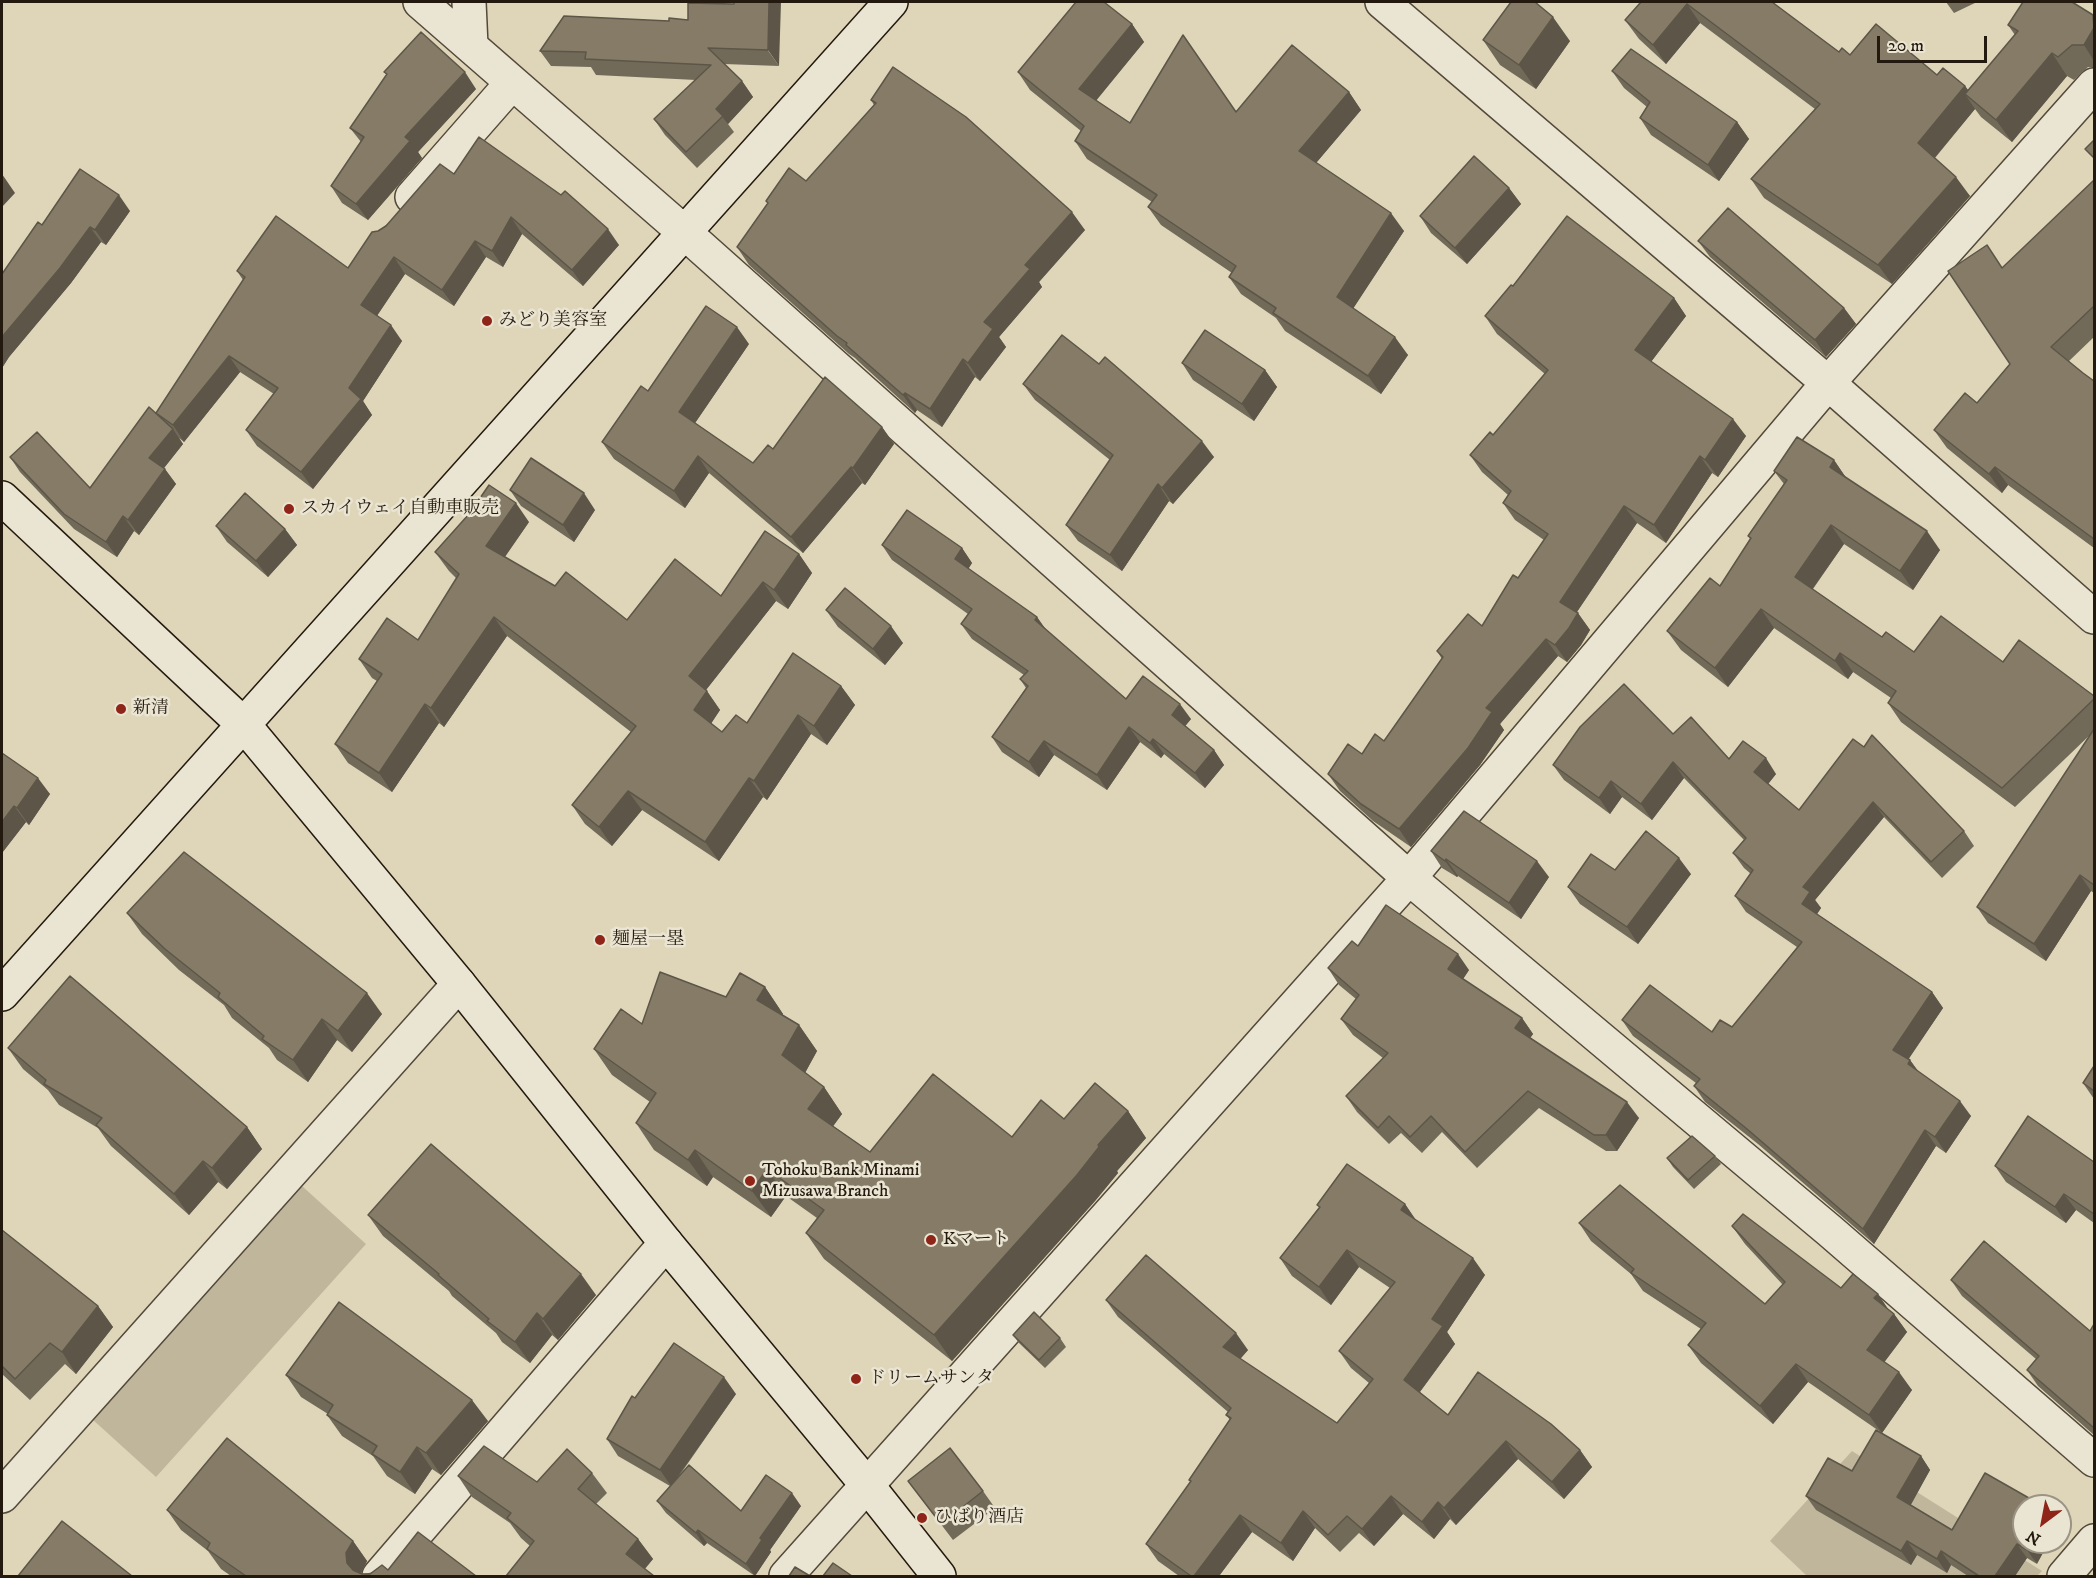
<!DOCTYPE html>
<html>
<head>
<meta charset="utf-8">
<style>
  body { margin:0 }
  #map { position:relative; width:2096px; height:1578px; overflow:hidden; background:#dfd6b9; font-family:"IM FELL DW Pica",serif }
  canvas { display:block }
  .frame { position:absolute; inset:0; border:3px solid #24190e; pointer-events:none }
  .north { position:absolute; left:2012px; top:1494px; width:60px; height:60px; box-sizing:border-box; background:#eae4d2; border:2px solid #9b9384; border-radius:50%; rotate:212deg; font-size:16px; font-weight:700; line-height:24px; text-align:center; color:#24190e }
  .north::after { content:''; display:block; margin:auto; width:21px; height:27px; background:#8f2418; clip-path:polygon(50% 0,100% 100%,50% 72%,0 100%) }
  .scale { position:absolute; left:1877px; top:36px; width:110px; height:27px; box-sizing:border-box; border:3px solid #24190e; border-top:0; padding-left:8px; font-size:18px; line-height:21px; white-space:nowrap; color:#24190e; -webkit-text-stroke:4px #eae4d2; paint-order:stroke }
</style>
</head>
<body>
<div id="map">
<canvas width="2096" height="1578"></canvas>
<div class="frame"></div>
<div class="north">N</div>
<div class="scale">20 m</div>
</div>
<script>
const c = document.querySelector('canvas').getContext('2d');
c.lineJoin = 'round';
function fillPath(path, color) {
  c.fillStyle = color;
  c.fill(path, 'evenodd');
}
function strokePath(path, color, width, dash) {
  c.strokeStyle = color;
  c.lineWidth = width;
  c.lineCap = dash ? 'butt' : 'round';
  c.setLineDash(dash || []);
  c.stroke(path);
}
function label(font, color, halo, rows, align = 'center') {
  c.font = font + ' "IM FELL DW Pica","Noto Serif JP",serif';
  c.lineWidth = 5;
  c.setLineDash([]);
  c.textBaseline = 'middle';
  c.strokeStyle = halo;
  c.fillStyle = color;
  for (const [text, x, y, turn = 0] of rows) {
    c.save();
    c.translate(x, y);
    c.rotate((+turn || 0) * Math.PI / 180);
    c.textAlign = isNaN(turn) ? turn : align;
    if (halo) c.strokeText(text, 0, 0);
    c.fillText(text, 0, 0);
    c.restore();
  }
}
fillPath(new Path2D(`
  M302 1186 366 1244 156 1477 92 1419Z
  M1852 1451 2042 1571 2037 1576H1807L1770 1541Z`), '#bfb69c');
const street = new Path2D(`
  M420 2 684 232 1409 878 1830 1231 2094 1460
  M469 2 471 46
  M1382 2 1828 383 2094 617
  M412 197 512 83
  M2 1496 459 984
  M379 1576 666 1243
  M786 1576 1409 878 1828 383 2094 85
  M2064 1576 2094 1541`);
const secondary = new Path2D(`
  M2 498 244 725 459 984 666 1243 867 1485 939 1576
  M2 994 891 2`);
strokePath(street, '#534839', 36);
strokePath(secondary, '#24190e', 36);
strokePath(street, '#eae4d2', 33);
strokePath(secondary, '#eae4d2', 33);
fillPath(new Path2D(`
  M734 2 779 66 724 64 742 81 753 97 728 124 734 132 697 168 665 135 654 119 696 80 596 75 591 67 551 66 540 51 688 20 734 4Z
  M1641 2H1772L1839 52 1937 75 1965 86 1968 90 2015 35 2008 25 2094 17V67H2088L2074 80 2067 76 2012 142 1981 117 1975 109 1935 158 1970 196 1892 284 1764 198 1751 179 1815 109 1700 23 1666 64 1639 39 1625 20Z
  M1946 2H1977L1954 13Z
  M1132 24 1144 42 1096 100 1130 123 1236 112 1349 92 1361 110 1316 163 1404 231 1353 308 1408 355 1381 394 1285 331 1276 318 1241 294 1229 277 1232 273 1161 225 1148 207 1152 202 1087 159 1075 141 1081 131 1030 90 1018 72Z
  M1483 40 1570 41 1536 89 1500 65Z
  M1612 71 1737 122 1749 139 1719 181 1651 135 1640 118 1647 107 1624 88Z
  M384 72 476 89 418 152 422 158 368 220 342 203 331 186 361 142 350 128 387 75Z
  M871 100 1085 230 1039 282 1042 287 999 337 1006 347 980 381 975 377 942 427 917 410 915 413 859 362 855 358 849 354 749 265 737 247 768 204 766 201 806 181 874 105Z
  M454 174 619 245 583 286 522 234 503 267 486 257 454 306 405 274 377 315 402 341 363 401 372 415 313 489 257 446 246 430 274 394 240 372 184 442 179 438 183 444 164 468 176 484 139 535 134 531 117 557 74 529 20 472 10 457 90 488 158 415 243 280 237 271 348 268 378 231Z
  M2094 180V337L2069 361 2083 373 2094 381V548L2008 485 2002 493 1947 448 1934 430 1977 403 2010 364 2003 268Z
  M1509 188 1521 204 1467 264 1431 233 1420 216Z
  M130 211 106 245 101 242 71 283 9 357 2 368V274L42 225Z
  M1698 241 1844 308 1856 324 1826 357 1710 257Z
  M1513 286 1674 298 1686 316 1651 362 1746 436 1718 477 1712 473 1666 543 1637 523 1577 612 1590 630 1581 645 1567 662 1558 656 1500 724 1504 730 1480 765 1411 847 1373 821 1340 791 1328 774 1384 741 1442 659 1437 651 1482 626 1518 578 1544 540 1515 520 1503 503 1508 495 1482 472 1470 455 1493 435 1545 374 1497 334 1485 316Z
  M749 344 695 423 753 463 773 449 882 427 894 444 865 485 862 483 803 553 709 473 685 508 614 459 602 442 648 391Z
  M1182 363 1265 370 1277 387 1254 421 1193 380Z
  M1099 364 1214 457 1173 504 1169 501 1122 571 1078 541 1066 525 1110 460 1035 400 1023 384Z
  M1834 460 1846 478 1940 550 1913 590 1844 544 1813 589 1882 637 1914 652 2003 662 2094 696V893L2091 891 2046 961 1988 923 1977 907 2093 732 2015 807 1901 722 1888 703 1891 698 1853 672 1848 679 1774 628 1728 687 1681 650 1667 631 1720 586 1750 539 1748 536 1784 484 1774 471Z
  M510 490 595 510 574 542 521 506Z
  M529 522 505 557 555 586 627 620 721 596 799 554 812 573 788 609 776 601 706 690 720 710 711 723 722 732 841 686 855 705 827 745 811 734 767 800 763 797 719 861 642 810 612 846 585 824 572 805 631 732 507 636 444 727 439 723 392 792 348 763 335 744 377 681 372 678 359 659 418 640 457 579 449 571 435 552Z
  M216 526 285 529 297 545 268 577 227 542Z
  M882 545 962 548 972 563 968 569 1037 617 1045 629 1126 699 1191 719 1185 726 1214 750 1224 765 1205 788 1164 754 1161 758 1140 742 1107 790 1054 755 1039 777 1002 752 992 737 1026 688 1020 679 1024 675 972 639 961 624 968 614 892 560Z
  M826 610 903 643 885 665 838 627Z
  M1673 734 1729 759 1776 774 1768 784 1799 810 1853 739 1964 831 1974 846 1942 878 1884 817 1815 900 1821 908 1817 914 1932 992 1943 1008 1908 1059 1910 1060 1919 1072 1971 1116 1946 1153 1936 1146 1874 1244 1758 1144 1705 1102 1694 1086 1696 1083 1633 1036 1622 1020 1712 1032 1732 1027 1797 947 1746 912 1735 896 1751 874 1744 868 1733 853 1744 840 1684 778 1652 820 1622 797 1610 814 1564 780 1553 765Z
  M2 753 50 794 29 825 26 822 2 853Z
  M1431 851 1549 877 1521 919 1458 876 1457 877 1442 868Z
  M1615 870 1691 874 1638 944 1580 904 1568 887Z
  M127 913 382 1014 352 1052 337 1040 308 1082 277 1060 269 1048 232 1018 224 1005 179 970 142 934Z
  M1358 946 1469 970 1463 979 1522 1018 1533 1034 1530 1038 1639 1118 1617 1151H1606L1539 1108 1477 1168 1442 1132 1422 1153 1401 1133 1389 1144 1357 1112 1346 1096 1383 1058 1353 1035 1341 1019 1356 999 1339 985 1328 968Z
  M765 987 783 1014V1015L799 1025 817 1051 805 1073 824 1087 842 1114 833 1126 870 1152 1012 1137 1064 1119 1128 1111 1146 1138 1117 1171 1118 1173 1095 1201 952 1361 824 1259 806 1233 817 1218 786 1196 771 1217 713 1177 707 1186 654 1150 636 1123 650 1102 612 1075 594 1049 642 1024 726 997Z
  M8 1048 247 1127 262 1149 227 1189 218 1182 189 1215 111 1146 98 1128 59 1105 48 1090 23 1069Z
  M2094 1066V1099L2083 1083Z
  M1715 1156 1721 1164 1694 1189 1673 1167 1667 1158Z
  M2094 1162V1223L2076 1210 2066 1223 2006 1182 1995 1166Z
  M1405 1204 1416 1220 1485 1275 1447 1332 1455 1344 1420 1392 1448 1415 1580 1450 1592 1467 1564 1499 1518 1459 1456 1525 1450 1519 1434 1539 1403 1514 1374 1546 1359 1533 1340 1552 1315 1528 1293 1561 1252 1532 1219 1576H1179L1158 1561 1146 1544 1191 1482 1189 1480 1230 1420 1226 1415 1228 1412 1118 1317 1106 1300 1248 1350 1240 1359 1337 1423 1369 1383 1351 1368 1339 1351 1390 1288 1359 1267 1331 1305 1292 1276 1280 1258 1319 1207 1317 1205Z
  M368 1215 596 1295 558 1340 552 1335 530 1363 502 1342 496 1333 452 1296 449 1291 383 1236Z
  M1579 1223 1765 1304 1783 1285 1745 1244 1732 1226 1841 1288 1878 1294 1888 1309 1894 1314 1907 1332 1884 1362 1912 1390 1882 1433 1808 1382 1773 1424 1701 1363 1688 1345 1701 1329 1643 1291 1631 1274 1591 1241Z
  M2 1230 98 1306 113 1327 76 1374 65 1364 30 1400 2 1374Z
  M1951 1280 2090 1331 2094 1324V1435L2038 1386 2027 1370 2036 1359 1962 1296Z
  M1013 1335 1060 1338 1066 1347 1045 1368 1019 1343Z
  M286 1375 488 1421 441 1475 432 1469 415 1494 387 1476 373 1456 342 1436 327 1415 328 1414 301 1397Z
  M736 1394 677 1479 741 1511 801 1506 770 1550 771 1552 755 1576 707 1543 704 1546 666 1513 657 1501 670 1486 618 1456 607 1439 635 1398Z
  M1921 1456 1930 1470 1910 1505 1952 1530 1985 1473 2037 1564 2027 1558 2015 1576H1968L1951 1565 1947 1573 1917 1555 1911 1565 1816 1510 1806 1496 1852 1471Z
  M592 1473 607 1493 596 1504 638 1539 653 1559 645 1569 530 1546 521 1538 510 1523 472 1497 458 1476 537 1482Z
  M908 1481 983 1491 995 1508 953 1540Z
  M167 1510 353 1541 367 1561 361 1573 362 1574 388 1570 476 1576H231L221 1569 208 1551 181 1530Z`), '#726a59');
fillPath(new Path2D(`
  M769 2H781L779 66 768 50Z
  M1687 4 1700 23 1666 64 1653 45Z
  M1553 17 1570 41 1536 89 1519 65Z
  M1132 24 1144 42 1091 107 1079 89Z
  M2094 28V61L2084 45Z
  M2052 53 2067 76 2012 142 1996 120Z
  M465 72 476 89 418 152 422 158 368 220 356 204 405 137Z
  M742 81 753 97 728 124 716 109Z
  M1965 86 1979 105 1965 94 1975 109 1931 162 1918 143Z
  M1349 92 1361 110 1311 169 1299 151Z
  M1737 122 1749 139 1719 181 1708 165Z
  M2 174 15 193 2 207Z
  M1956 177 1970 196 1892 284 1878 265Z
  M1509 188 1521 204 1467 264 1455 248Z
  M119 195 130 211 106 245 95 230Z
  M1072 212 1085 230 1039 282 1042 287 999 337 1006 347 980 381 968 363 984 322 1025 265Z
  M1391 213 1404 231 1349 315 1337 297Z
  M511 217 522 234 503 267 492 251Z
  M90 227 101 242 71 283 9 357 2 368V337Z
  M608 229 619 245 583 286 572 270Z
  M475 241 486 257 454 306 442 290Z
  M394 257 405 274 373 322 361 305Z
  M1674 298 1686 316 1647 367 1635 350Z
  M1844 308 1856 324 1826 357 1815 340Z
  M391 325 402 341 363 401 372 415 313 489 301 472 349 388Z
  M737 327 749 344 691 429 679 412Z
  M1395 337 1408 355 1381 394 1368 376Z
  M229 356 240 372 184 442 173 425Z
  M963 359 975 377 942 427 930 409Z
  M1265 370 1277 387 1254 421 1242 404Z
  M905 393 917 410 915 413 903 395Z
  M1733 419 1746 436 1718 477 1705 460Z
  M882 427 894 444 865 485 853 468Z
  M173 429 183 444 160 473 149 458Z
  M1202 441 1214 457 1173 504 1162 488Z
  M698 456 709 473 685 508 674 491Z
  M1700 456 1712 473 1666 543 1654 525Z
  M1834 460 1847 479 1830 467Z
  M851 467 862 483 803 553 791 537Z
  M1995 467 2008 485 2002 493 1989 474Z
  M165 469 176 484 139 535 128 520Z
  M1158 484 1169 501 1122 571 1110 555Z
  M584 493 595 510 574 542 563 525Z
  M516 503 529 522 499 565 486 546Z
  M1624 506 1637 523 1572 619 1560 602Z
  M123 516 134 531 117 557 106 542Z
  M1831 525 1844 544 1808 595 1795 577Z
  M285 529 297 545 268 577 256 561Z
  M1927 531 1940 550 1913 590 1900 571Z
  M962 548 972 563 965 574 955 559Z
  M799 554 812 573 788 609 774 590Z
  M763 582 776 601 702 695 689 676Z
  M1761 609 1774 628 1728 687 1715 668Z
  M1578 613 1590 630 1581 645 1567 662 1555 645Z
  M494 617 507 636 444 727 431 708Z
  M1037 617 1047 631 1035 620Z
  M891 626 903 643 885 665 873 649Z
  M1546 639 1558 656 1500 724 1504 730 1480 765 1411 847 1399 829 1486 708Z
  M1840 653 1853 672 1848 679 1835 661Z
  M841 686 855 705 827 745 814 726Z
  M707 691 720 710 707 730 694 710Z
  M425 704 439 723 392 792 379 773Z
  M1180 704 1191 719 1182 730 1172 715Z
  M798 715 811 734 767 800 754 781Z
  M1129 727 1140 742 1107 790 1097 775Z
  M1153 739 1164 754 1161 758 1150 743Z
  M1044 741 1054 755 1039 777 1029 762Z
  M1214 750 1224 765 1205 788 1195 773Z
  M1766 758 1776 774 1765 788 1754 772Z
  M1673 762 1684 778 1652 820 1641 804Z
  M38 778 50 794 29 825 17 808Z
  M749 778 763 797 719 861 705 842Z
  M1611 781 1622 797 1610 814 1599 798Z
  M628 791 642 810 612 846 599 827Z
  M1873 802 1884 817 1815 900 1821 908 1813 920 1802 904 1803 887Z
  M14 806 26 822 2 853V822Z
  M1679 858 1691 874 1638 944 1627 927Z
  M1446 859 1458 876 1457 877 1445 861Z
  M1537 861 1549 877 1521 919 1509 903Z
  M2080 875 2091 891 2046 961 2034 944Z
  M1458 954 1469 970 1459 985 1448 969Z
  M765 987 783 1014 776 1027 757 1000Z
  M1932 992 1943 1008 1904 1066 1893 1050Z
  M367 993 382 1014 352 1052 338 1031Z
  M1522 1018 1533 1034 1526 1044 1515 1028Z
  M322 1019 337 1040 308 1082 293 1060Z
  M799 1025 817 1051 800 1082 782 1055Z
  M1910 1060 1921 1076 1908 1064Z
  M824 1087 842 1114 826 1136 808 1109Z
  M1960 1101 1971 1116 1946 1153 1935 1137Z
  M1627 1102 1639 1118 1617 1151 1606 1135Z
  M1128 1111 1146 1138 1117 1171 1118 1173 1095 1201 952 1361 934 1335Z
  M247 1127 262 1149 227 1189 212 1168Z
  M1925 1130 1936 1146 1874 1244 1863 1229Z
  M695 1150 713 1177 707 1186 688 1160Z
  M203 1161 218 1182 189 1215 174 1194Z
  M767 1169 786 1196 771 1217 752 1191Z
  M2064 1194 2076 1210 2066 1223 2055 1207Z
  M1405 1204 1417 1222 1401 1210Z
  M1347 1250 1359 1267 1331 1305 1319 1287Z
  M1473 1258 1485 1275 1447 1332 1455 1344 1416 1397 1404 1380 1432 1319Z
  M581 1274 596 1295 558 1340 543 1319Z
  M1878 1294 1890 1312 1874 1298Z
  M98 1306 113 1327 76 1374 62 1352Z
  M537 1313 552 1335 530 1363 515 1342Z
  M1894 1314 1907 1332 1880 1368 1867 1350Z
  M1236 1333 1248 1350 1235 1365 1223 1347Z
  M1796 1364 1808 1382 1773 1424 1760 1406Z
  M1899 1372 1912 1390 1882 1433 1869 1415Z
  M724 1377 736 1394 671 1486 660 1470Z
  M472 1400 488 1421 441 1475 426 1453Z
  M1506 1441 1518 1459 1456 1525 1444 1508Z
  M417 1447 432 1469 415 1494 400 1472Z
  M1580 1450 1592 1467 1564 1499 1552 1482Z
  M1921 1456 1930 1470 1907 1512 1897 1497Z
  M792 1493 801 1506 770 1550 771 1552 755 1576 746 1564 760 1538Z
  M1391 1496 1403 1514 1374 1546 1362 1529Z
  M1438 1502 1450 1519 1434 1539 1422 1522Z
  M1303 1511 1315 1528 1293 1561 1281 1543Z
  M1240 1515 1252 1532 1219 1576H1194Z
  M698 1530 707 1543 704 1546 696 1533Z
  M638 1539 653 1559 640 1574 626 1554Z
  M353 1541 367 1561 361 1573V1576H357L347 1563 346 1553Z
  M1907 1541 1917 1555 1911 1565 1901 1551Z
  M2031 1542H2049L2037 1564 2027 1550Z
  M2017 1544 2027 1558 2015 1576H1995Z
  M1941 1551 1951 1565 1947 1573 1937 1559Z`), '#5d5648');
const building = new Path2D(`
  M734 2H769L768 50 708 48 742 81 716 109 723 116 686 152 654 119 711 65 585 59 586 52 540 51 564 16 669 21V18L688 20V3L734 4Z
  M1076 2H1104L1132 24 1079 89 1130 123 1183 35 1236 112 1292 45 1349 92 1299 151 1391 213 1337 297 1395 337 1368 376 1273 313 1276 308 1229 277 1236 266 1148 207 1157 195 1075 141 1084 126 1018 72Z
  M1511 2H1535L1553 17 1519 65 1483 40Z
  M1641 2H1772L1839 52 1842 48 1850 55 1876 24 1937 75 1943 68 1965 86 1918 143 1956 177 1878 265 1751 179 1820 104 1687 4 1653 45 1625 20Z
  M2023 2H2072L2093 15 2094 28 2084 45H2072L2058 57 2052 53 1996 120 1965 94 2018 31 2008 25Z
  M421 32 465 72 405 137 410 141 356 204 331 186 364 137 350 128 387 74 384 72Z
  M1631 49 1737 122 1708 165 1640 118 1650 102 1612 71Z
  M893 67 966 117 1072 212 1025 265 1030 269 984 322 993 329 968 363 963 359 930 409 905 393 903 395 846 345 847 343 837 336 737 247 768 203 766 201 789 168 806 181 876 103 871 100Z
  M479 137 561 195 565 191 608 229 572 270 511 217 492 251 475 241 442 290 394 257 361 305 391 325 349 388 361 399 301 472 246 430 278 388 229 356 173 425 156 413 245 277 237 271 276 216 348 268 372 232 378 231 386 226 440 164 454 174Z
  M2094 140V158L2085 149Z
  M1474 156 1509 188 1455 248 1420 216Z
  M80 169 119 195 95 230 90 227 60 268 2 337V274L38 222 42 225Z
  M2094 180V306L2051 347 2083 373 2094 381V539L1995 467 1989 474 1934 430 1965 393 1977 403 2010 364 1948 271 1987 245 2002 268Z
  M1728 208 1844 308 1815 340 1698 241Z
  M1567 216 1674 298 1635 350 1733 419 1705 460 1700 456 1654 525 1624 506 1560 602 1578 613 1569 628 1555 645 1546 639 1486 708 1492 712 1468 748 1399 829 1361 804 1328 774 1348 744 1362 754 1375 734 1384 741 1443 657 1437 651 1468 614 1482 626 1513 575 1518 578 1548 534 1503 503 1511 491 1470 455 1490 432 1493 435 1548 370 1485 316 1511 285 1513 286Z
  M706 306 737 327 679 412 753 463 768 445 773 449 825 377 882 427 853 468 851 467 791 537 698 456 674 491 602 442 641 386 648 391Z
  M1205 330 1265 370 1242 404 1182 363Z
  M1062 335 1099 364 1105 357 1202 441 1162 488 1158 484 1110 555 1066 525 1113 455 1023 384Z
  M149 407 173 429 149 458 165 469 128 520 123 516 106 542 64 514 10 457 37 432 90 488Z
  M1797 437 1834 460 1830 467 1927 531 1900 571 1831 525 1795 577 1882 637 1886 632 1914 652 1941 616 2003 662 2019 640 2094 696V699L2002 788 1888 703 1896 691 1840 653 1835 661 1761 609 1715 668 1667 631 1710 578 1720 586 1751 538 1748 536 1787 480 1774 471Z
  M531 458 584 493 563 525 510 490Z
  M489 485 516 503 486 546 555 586 566 572 627 620 675 559 721 596 765 531 799 554 774 590 763 582 689 676 707 691 694 710 722 732 736 715 747 723 793 653 841 686 814 726 798 715 754 781 749 778 705 842 628 791 599 827 572 805 636 726 494 617 431 708 425 704 379 773 335 744 382 674 359 659 387 618 418 640 459 574 435 552 469 514Z
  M245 493 285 529 256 561 216 526Z
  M907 510 962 548 955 559 1037 617 1035 620 1126 699 1143 676 1180 704 1172 715 1214 750 1195 773 1153 739 1150 743 1129 727 1097 775 1044 741 1029 762 992 737 1028 686 1020 679 1028 671 961 624 972 609 882 545Z
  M845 588 891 626 873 649 826 610Z
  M1624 684 1673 734 1691 717 1729 759 1743 741 1766 758 1754 772 1799 810 1853 739 1864 747 1872 735 1964 831 1931 862 1873 802 1803 887 1810 892 1802 904 1932 992 1893 1050 1910 1060 1908 1064 1960 1101 1935 1137 1925 1130 1863 1229 1747 1129 1694 1086 1700 1079 1622 1020 1650 985 1712 1032 1720 1020 1732 1027 1802 942 1735 896 1753 870 1733 853 1746 838 1673 762 1641 804 1611 781 1599 798 1553 765 1580 727Z
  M2094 729V885L2080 875 2034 944 1977 907Z
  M2 753 38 778 17 808 14 806 2 822Z
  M1464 811 1537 861 1509 903 1446 859 1445 861 1431 851Z
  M1646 831 1679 858 1627 927 1568 887 1591 854 1615 870Z
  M184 852 367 993 338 1031 322 1019 293 1060 262 1039 264 1036 218 997 220 993 165 949 127 913Z
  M1386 905 1458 954 1448 969 1522 1018 1515 1028 1627 1102 1606 1135H1594L1528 1091 1465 1152 1431 1116 1410 1137 1389 1116 1378 1128 1346 1096 1388 1053 1341 1019 1359 995 1328 968 1352 941 1358 946Z
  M660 972 726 997 740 973 765 987 757 1000 799 1025 782 1055 824 1087 808 1109 870 1152 933 1074 1012 1137 1041 1100 1064 1119 1095 1083 1128 1111 1098 1145 1099 1147 1077 1175 934 1335 806 1233 824 1210 767 1169 752 1191 695 1150 688 1160 636 1123 656 1093 594 1049 621 1009 642 1024Z
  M70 976 247 1127 212 1168 203 1161 174 1194 96 1125 102 1118 44 1084 46 1080 8 1048Z
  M2094 1066V1091L2083 1083Z
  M2028 1116 2094 1162V1214L2064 1194 2055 1207 1995 1166Z
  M1692 1136 1715 1156 1688 1180 1667 1158Z
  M431 1144 581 1274 543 1319 537 1313 515 1342 487 1321 489 1319 438 1275 439 1274 368 1215Z
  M1347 1164 1405 1204 1401 1210 1473 1258 1432 1319 1443 1326 1404 1380 1448 1415 1478 1372 1551 1424 1580 1450 1552 1482 1506 1441 1444 1508 1438 1502 1422 1522 1391 1496 1362 1529 1347 1516 1328 1535 1303 1511 1281 1543 1240 1515 1194 1576H1191L1146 1544 1191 1481 1189 1480 1231 1418 1226 1415 1231 1408 1106 1300 1146 1255 1236 1333 1223 1347 1337 1423 1373 1379 1339 1351 1395 1282 1347 1250 1319 1287 1280 1258 1320 1207 1317 1205Z
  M1620 1185 1765 1304 1785 1282 1732 1226 1743 1214 1841 1288 1853 1274 1878 1294 1874 1298 1894 1314 1867 1350 1899 1372 1869 1415 1796 1364 1760 1406 1688 1345 1706 1323 1631 1273 1634 1269 1579 1223Z
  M2 1230 98 1306 62 1352 50 1343 15 1379 2 1366Z
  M1984 1241 2090 1331 2094 1324V1428L2027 1370 2039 1356 1951 1280Z
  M339 1302 472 1400 426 1453 417 1447 400 1472 372 1454 377 1446 327 1415 333 1405 286 1375Z
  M1034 1312 1060 1338 1039 1360 1013 1335Z
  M674 1343 724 1377 660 1470 607 1439 632 1396 635 1398Z
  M1876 1430 1921 1456 1897 1497 1952 1530 1985 1473 2043 1506H2024V1542H2031L2027 1550 2017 1544 1995 1576H1979L1941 1551 1937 1559 1907 1541 1901 1551 1806 1496 1828 1458 1852 1471Z
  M227 1438 353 1541 346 1553 347 1563 353 1570 362 1574H370L382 1565 388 1570 418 1532 476 1576H246L207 1549 210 1543 167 1510Z
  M484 1446 537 1482 567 1449 592 1473 578 1489 638 1539 626 1554 654 1576H506L534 1541 507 1518 511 1513 458 1476Z
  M950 1448 983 1491 941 1524 908 1481Z
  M689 1465 741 1511 766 1475 792 1493 760 1538 762 1540 746 1564 698 1530 696 1533 657 1501Z
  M62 1521 132 1576H18Z
  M833 1563 852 1576H823Z
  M795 1567 810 1576H789Z`);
fillPath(building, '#857b67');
strokePath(building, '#5d5648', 1.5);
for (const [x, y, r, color] of [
  [487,321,6,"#8f2418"],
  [289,509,6,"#8f2418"],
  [121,709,6,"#8f2418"],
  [600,940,6,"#8f2418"],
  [750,1181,6,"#8f2418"],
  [931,1240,6,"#8f2418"],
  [856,1379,6,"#8f2418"],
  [922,1518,6,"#8f2418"]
]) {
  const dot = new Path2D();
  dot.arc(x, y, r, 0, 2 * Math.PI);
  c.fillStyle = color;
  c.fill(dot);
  strokePath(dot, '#eae4d2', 2);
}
label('18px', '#24190e', '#eae4d2', [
  ["みどり美容室",499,321],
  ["スカイウェイ自動車販売",301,509],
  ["新清",133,709],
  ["麺屋一塁",612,940],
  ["Tohoku Bank Minami",762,1171],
  ["Mizusawa Branch",762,1192],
  ["Kマート",943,1240],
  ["ドリームサンタ",868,1379],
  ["ひばり酒店",934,1518]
], 'left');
</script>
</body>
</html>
